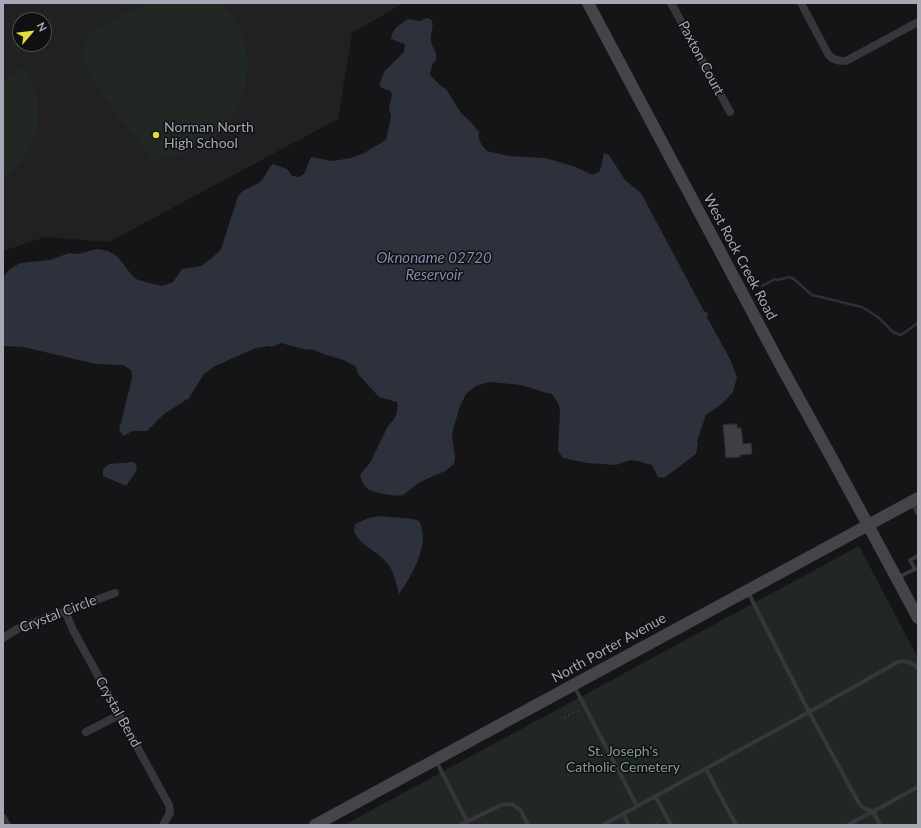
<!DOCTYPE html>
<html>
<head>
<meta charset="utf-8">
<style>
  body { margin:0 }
  #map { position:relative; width:921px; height:828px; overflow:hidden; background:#151416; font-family:Lato,sans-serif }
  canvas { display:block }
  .frame { position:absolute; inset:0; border:4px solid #a7a7b5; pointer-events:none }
  .north { position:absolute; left:12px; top:12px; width:40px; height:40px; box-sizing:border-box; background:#100f11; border:1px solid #4c4c53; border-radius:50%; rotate:62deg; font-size:11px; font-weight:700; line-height:16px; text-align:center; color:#a7a7b5 }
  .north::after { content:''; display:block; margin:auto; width:14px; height:18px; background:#e5da3d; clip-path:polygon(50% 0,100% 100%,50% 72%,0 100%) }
</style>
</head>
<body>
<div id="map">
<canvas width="921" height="828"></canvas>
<div class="frame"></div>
<div class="north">N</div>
</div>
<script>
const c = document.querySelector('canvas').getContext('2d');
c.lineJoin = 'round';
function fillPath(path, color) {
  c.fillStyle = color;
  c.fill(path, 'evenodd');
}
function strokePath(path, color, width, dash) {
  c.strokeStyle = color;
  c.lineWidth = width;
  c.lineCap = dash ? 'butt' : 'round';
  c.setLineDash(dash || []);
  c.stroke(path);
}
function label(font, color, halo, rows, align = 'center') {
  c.font = font + ' Lato,sans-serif';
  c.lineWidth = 3;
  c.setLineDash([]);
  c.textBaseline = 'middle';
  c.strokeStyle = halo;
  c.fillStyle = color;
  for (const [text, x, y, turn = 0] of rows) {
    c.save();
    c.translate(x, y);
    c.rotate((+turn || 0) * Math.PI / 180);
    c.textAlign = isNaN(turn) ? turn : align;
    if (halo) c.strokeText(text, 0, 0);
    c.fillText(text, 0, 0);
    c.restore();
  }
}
fillPath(new Path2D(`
  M3 3H404L352 33 338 119 109 242 45 237 3 251ZM20 20H44V44H20Z`), '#212023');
fillPath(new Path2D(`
  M152 3H221C227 9 233 15 237 22 259 61 246 117 208 142 192 153 172 156 153 160L101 93 81 57 88 33 133 9Z
  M24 67C51 108 39 150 3 179V79Z
  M859 546 918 658V825H344Z`), '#212824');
fillPath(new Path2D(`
  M427 18 432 20C434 28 430 34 431 41 432 48 438 51 436 60 432 63 431 69 430 75L441 86 446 89 461 113 470 121 479 132C477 140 482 145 487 151L509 156 545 158 573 166 593 175 600 171 604 153 609 155 625 180 641 193 704 311 708 313 707 317 730 359 737 377 733 392 723 403 706 415 697 441 698 443 696 454 664 478 658 477 652 465 638 461 630 460 616 465 587 463 563 458 558 451 560 412 559 405 552 394 547 393 521 385 489 382 476 386 466 394 460 406 453 430 452 435 455 457 454 464 445 471 420 482 403 495C397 497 373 493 368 489 363 486 362 480 360 475L370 463 388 426C395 420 399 411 397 402L379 397 358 374 356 367 344 360 323 354 315 350 303 349 281 343 272 347 269 346 256 348 215 366 204 374 189 398 164 414 147 431H132L124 436 119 430 132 378 131 370 123 365 96 364 23 347 3 346V277L10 269 20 263 50 260 69 253 78 254 97 249 108 251 117 256 131 274 136 279 145 282 162 286 173 282 182 269 201 266 212 258 221 249 238 196C244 188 253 187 260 182 266 177 267 169 273 164L287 169 292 176 299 177 304 174 311 157 333 161 351 158 364 153 386 140 390 122 391 116 389 109 392 94 390 91 382 88 379 85 384 72 404 52 405 44 391 39C393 27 398 26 408 19L420 21Z
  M133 462 136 464 137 470 126 486 103 476V469L109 464Z
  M380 516 413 519 419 521C431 543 412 576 399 594 396 583 394 570 386 562 376 550 361 546 354 532L355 524 369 518Z`), '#2d313b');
strokePath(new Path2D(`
  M762 286 775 279 778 280 789 277 794 279 812 295 862 307 878 317 893 332 901 335 918 323`), '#2d313b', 2.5);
const building = new Path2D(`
  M737 424V428H741L743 444 751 443 752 454 740 455V457L726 458 723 425Z`);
fillPath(building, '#3f3e43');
strokePath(building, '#2f2e32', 1);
strokePath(new Path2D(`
  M564 718 576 711 582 713
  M651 825 661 820
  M724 825 728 822`), '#3c3c41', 1.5, [2, 3]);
strokePath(new Path2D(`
  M912 502 918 514
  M899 577 915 569 910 560 918 556
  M748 592 809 712 860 805 865 809 873 811 880 825
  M574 686 637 806
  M436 761 467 821
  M706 769 736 825
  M655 796 671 825
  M623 814 629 825
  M460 825 501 805 512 804 521 811 528 825
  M603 825 809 712 898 662C906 660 912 662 918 668
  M848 825 918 787`), '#36363b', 4);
strokePath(new Path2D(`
  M671 3 730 112
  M801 3 828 54C832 60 838 61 846 61L918 22
  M65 611 73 630 169 805 170 813 163 825
  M3 638 19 628 115 593
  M86 732 119 715
  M3 818 7 825`), '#36363b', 8);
strokePath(new Path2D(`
  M588 3 781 366 834 462 918 618
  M315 825 918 498`), '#44444a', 12);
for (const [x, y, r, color] of [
  [156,135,4,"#e5da3d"]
]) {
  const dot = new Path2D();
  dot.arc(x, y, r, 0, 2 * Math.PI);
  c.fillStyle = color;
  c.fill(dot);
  strokePath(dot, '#100f11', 1.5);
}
label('14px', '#a7a7b5', '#100f11', [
  ["Paxton Court",701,58,62],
  ["West Rock Creek Road",740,257,62],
  ["Crystal Circle",58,614,-21],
  ["North Porter Avenue",609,648,-29],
  ["Crystal Bend",118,712,61]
]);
label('14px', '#a7a7b5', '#100f11', [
  ["Norman North",164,127],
  ["High School",164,143]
], 'left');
label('14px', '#7f9f8a', '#100f11', [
  ["St. Joseph's",623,751],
  ["Catholic Cemetery",623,767]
]);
label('italic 15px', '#808cae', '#100f11', [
  ["Oknoname 02720",434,258],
  ["Reservoir",434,275]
]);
</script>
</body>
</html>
